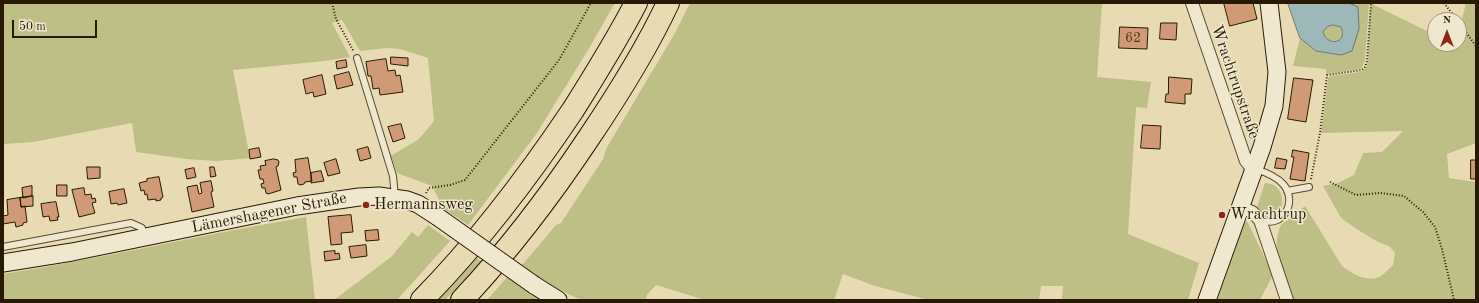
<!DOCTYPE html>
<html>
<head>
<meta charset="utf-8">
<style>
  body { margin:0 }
  #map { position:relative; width:1479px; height:303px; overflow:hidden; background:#e8dbb3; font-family:"Old Standard TT",serif }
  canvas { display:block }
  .frame { position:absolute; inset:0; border:4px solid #271905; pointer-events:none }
  .north { position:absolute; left:1427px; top:12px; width:40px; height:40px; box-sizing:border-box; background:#f0e8ce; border:1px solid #a0957e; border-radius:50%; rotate:0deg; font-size:11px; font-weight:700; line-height:16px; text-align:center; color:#271905 }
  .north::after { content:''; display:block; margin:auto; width:14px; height:18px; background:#8f2418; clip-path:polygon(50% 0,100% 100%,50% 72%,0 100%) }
  .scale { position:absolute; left:12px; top:20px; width:85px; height:18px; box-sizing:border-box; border:2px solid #271905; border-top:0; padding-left:5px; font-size:12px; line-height:14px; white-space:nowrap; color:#271905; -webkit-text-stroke:3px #f0e8ce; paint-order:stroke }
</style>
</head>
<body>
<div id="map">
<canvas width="1479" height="303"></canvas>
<div class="frame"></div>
<div class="north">N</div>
<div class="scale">50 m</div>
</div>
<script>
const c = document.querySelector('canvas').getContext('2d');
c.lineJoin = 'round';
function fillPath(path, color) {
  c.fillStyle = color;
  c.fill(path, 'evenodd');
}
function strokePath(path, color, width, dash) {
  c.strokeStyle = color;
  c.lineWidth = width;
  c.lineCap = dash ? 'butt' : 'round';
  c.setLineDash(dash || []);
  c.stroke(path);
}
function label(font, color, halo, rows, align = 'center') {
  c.font = font + ' "Old Standard TT",serif';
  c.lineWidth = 3;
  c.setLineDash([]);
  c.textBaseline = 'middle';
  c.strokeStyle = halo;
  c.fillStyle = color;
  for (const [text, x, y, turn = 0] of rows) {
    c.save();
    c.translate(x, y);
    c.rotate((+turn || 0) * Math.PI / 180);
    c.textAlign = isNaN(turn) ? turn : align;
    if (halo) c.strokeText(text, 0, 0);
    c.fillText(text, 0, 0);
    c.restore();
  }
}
fillPath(new Path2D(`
  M3 3H615L588 50 537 133 468 225 444 209 432 186 397 173 391 156 419 139 434 121 428 58 400 49 387 48 360 51 342 20 332 23 350 57 325 61 233 70 250 158 217 161 186 159 136 152 132 123 33 142 3 144Z
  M690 3H1102L1097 77 1151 82 1147 108 1136 107 1128 234 1199 263 1188 300H1062L1063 286H1041L1039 300H929L875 286 843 274 834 300H705L656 285 647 295 646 300H581L560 290 540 278 522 265 556 225 561 223 603 159 606 149 675 33Z
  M1349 3H1369L1365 61 1361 69 1326 74V69L1293 66 1300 38 1316 51 1341 55 1358 7Z
  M1466 3H1476V143L1447 154 1449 178 1476 182V300H1294C1286 279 1269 248 1281 225L1305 206 1342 266C1352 274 1368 283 1381 276 1385 273 1390 268 1393 265L1395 253 1389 246 1378 242 1358 230 1341 218 1323 186 1338 183 1354 175 1363 153 1382 152 1403 131 1321 133 1328 78 1331 76 1360 72C1366 70 1367 66 1368 60L1370 8 1372 4 1435 35V44L1455 45 1459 44V31Z
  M1333 25 1341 27C1348 44 1327 47 1323 32L1327 27Z
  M1265 183C1280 183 1285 198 1281 210L1273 216 1263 215 1258 211 1257 207Z
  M306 217 315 300H3V274C105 258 204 234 306 217Z
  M1247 221 1273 275 1260 300H1217L1243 226Z
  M428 225 450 241 397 300H334L391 257 412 232 418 237Z
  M477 258 481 261 450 295 445 300H439Z
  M508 276 542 300H487Z`), '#bebe87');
const water = new Path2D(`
  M1288 3H1349L1358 7 1359 29 1352 51 1341 55 1316 51 1300 38ZM1333 25 1341 27C1348 44 1327 47 1323 32L1327 27Z`);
fillPath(water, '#9cb8b8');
strokePath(water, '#6d7870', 1);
const building = new Path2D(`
  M1224 3H1253L1257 19 1230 26Z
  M1161 23H1177L1176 40 1160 39Z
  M1120 27 1148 28 1147 49 1119 48Z
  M391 57 408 58V66L391 64Z
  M386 59 388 71 395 70 396 76 400 75 403 92 380 95 379 88 373 89 371 76H368L366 62Z
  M346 60 347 67 337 69 336 62Z
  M349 72 353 85 337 89 334 76Z
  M322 75 326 94 314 97 313 92 306 94 303 80Z
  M1169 77 1192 79 1191 94H1185V104L1165 102 1166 94H1168Z
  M1294 78 1313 80 1306 122 1288 119Z
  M401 124 405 138 393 142 388 127Z
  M1143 125 1161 126 1160 149 1141 148Z
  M368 147 371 158 360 161 357 150Z
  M259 148 261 157 250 159 249 150Z
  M1293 150 1309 153 1305 181 1290 179 1294 157H1292Z
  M308 158 312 181 305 182 304 184 300 185 298 184 297 177H294L293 173 296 172 295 160Z
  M1277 158 1287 160 1285 169 1275 168Z
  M274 159 278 160 279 162 278 166 276 167 281 190 268 194 266 193 265 188H262L261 184 264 183 263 179H260L258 170H261L260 166 266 165 265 161Z
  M336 159 340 173 328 176 324 163Z
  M1471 160H1476V179H1471Z
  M87 167H100V178L88 179Z
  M210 167H214L216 176 211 177Z
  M194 168 196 177 187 179 185 170Z
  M321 171 324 181 311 183V173Z
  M159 177 163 197 161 198V200L156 201V199L148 200 147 194 145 195 144 190 141 191 139 183 147 181V179Z
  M211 181 213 191 211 192 214 207 192 212 187 187 197 185 199 194 202 193 200 183Z
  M57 185H67V196H57Z
  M32 186V196L23 198 22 188Z
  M84 188 85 195 91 194 92 199 95 198 96 202 92 203 95 213 79 217 72 190Z
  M124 189 127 203 118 205 117 203 111 204 109 192Z
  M33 196V206L21 207 20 198Z
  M23 197 20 198 21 207 25 206 27 222 23 223V225L16 227 15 222 3 224V216L8 215 7 200Z
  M56 202 59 217H57L58 220 50 221 49 216 43 217 41 204Z
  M351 215 353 232 341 233 342 244 331 245 328 217Z
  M378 230 379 240 366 241 365 231Z
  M366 245 367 256 351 258 349 247Z
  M335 251V254L339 253 340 259 325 261 324 252Z`);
fillPath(building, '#d09a76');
strokePath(building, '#271905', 1);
const service = new Path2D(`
  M357 58 393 176 395 197
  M1255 169C1265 172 1276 176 1283 184 1298 201 1284 229 1260 220
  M1287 191 1309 187
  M3 247 131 223 142 228 143 236`);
const minor = new Path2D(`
  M1192 3 1246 161 1250 166 1254 168
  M1240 207 1252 212 1260 220 1287 300`);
const secondary = new Path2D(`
  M3 263 72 252 297 206 359 197 379 196 407 200 418 204 438 217
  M534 285 558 300
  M1207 300 1262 147 1274 106 1277 72 1269 3`);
const motorway = new Path2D(`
  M422 300C479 242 528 177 573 110 595 75 617 40 636 3
  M462 300C509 250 550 196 588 139 617 96 646 50 668 3`);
strokePath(service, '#574a30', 8);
strokePath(minor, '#574a30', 14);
strokePath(secondary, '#271905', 19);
strokePath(motorway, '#271905', 24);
strokePath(new Path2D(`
  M332 3 336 19 354 52
  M1444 3 1457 20
  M1459 23 1476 46
  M1311 179 1320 133 1327 75 1362 70 1365 67 1367 61 1371 3
  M1330 182 1356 195 1380 193 1404 196 1423 212 1435 227 1442 249 1454 300
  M426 193 429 188 450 185 465 180 559 60 591 3`), '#271905', 2, [1, 2]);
strokePath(service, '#f0e8ce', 6);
strokePath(minor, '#f0e8ce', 12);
strokePath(secondary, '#f0e8ce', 17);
strokePath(motorway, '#e8dbb3', 22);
const secondaryBridge = new Path2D(`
  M438 217 534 285`);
strokePath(secondaryBridge, '#271905', 19, []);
strokePath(secondaryBridge, '#f0e8ce', 17);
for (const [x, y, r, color] of [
  [366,205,4,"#8f2418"],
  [1222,215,4,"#8f2418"]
]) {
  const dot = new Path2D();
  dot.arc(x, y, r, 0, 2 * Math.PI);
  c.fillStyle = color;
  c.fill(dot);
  strokePath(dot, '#f0e8ce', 1.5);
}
label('14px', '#513921', null, [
  ["62",1133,38]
]);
label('16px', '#271905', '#f0e8ce', [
  ["Wrachtrupstraße",1235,82,71],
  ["Lämershagener Straße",269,213,-11]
]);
label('16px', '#271905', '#f0e8ce', [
  ["Hermannsweg",374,205],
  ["Wrachtrup",1230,215]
], 'left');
</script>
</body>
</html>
